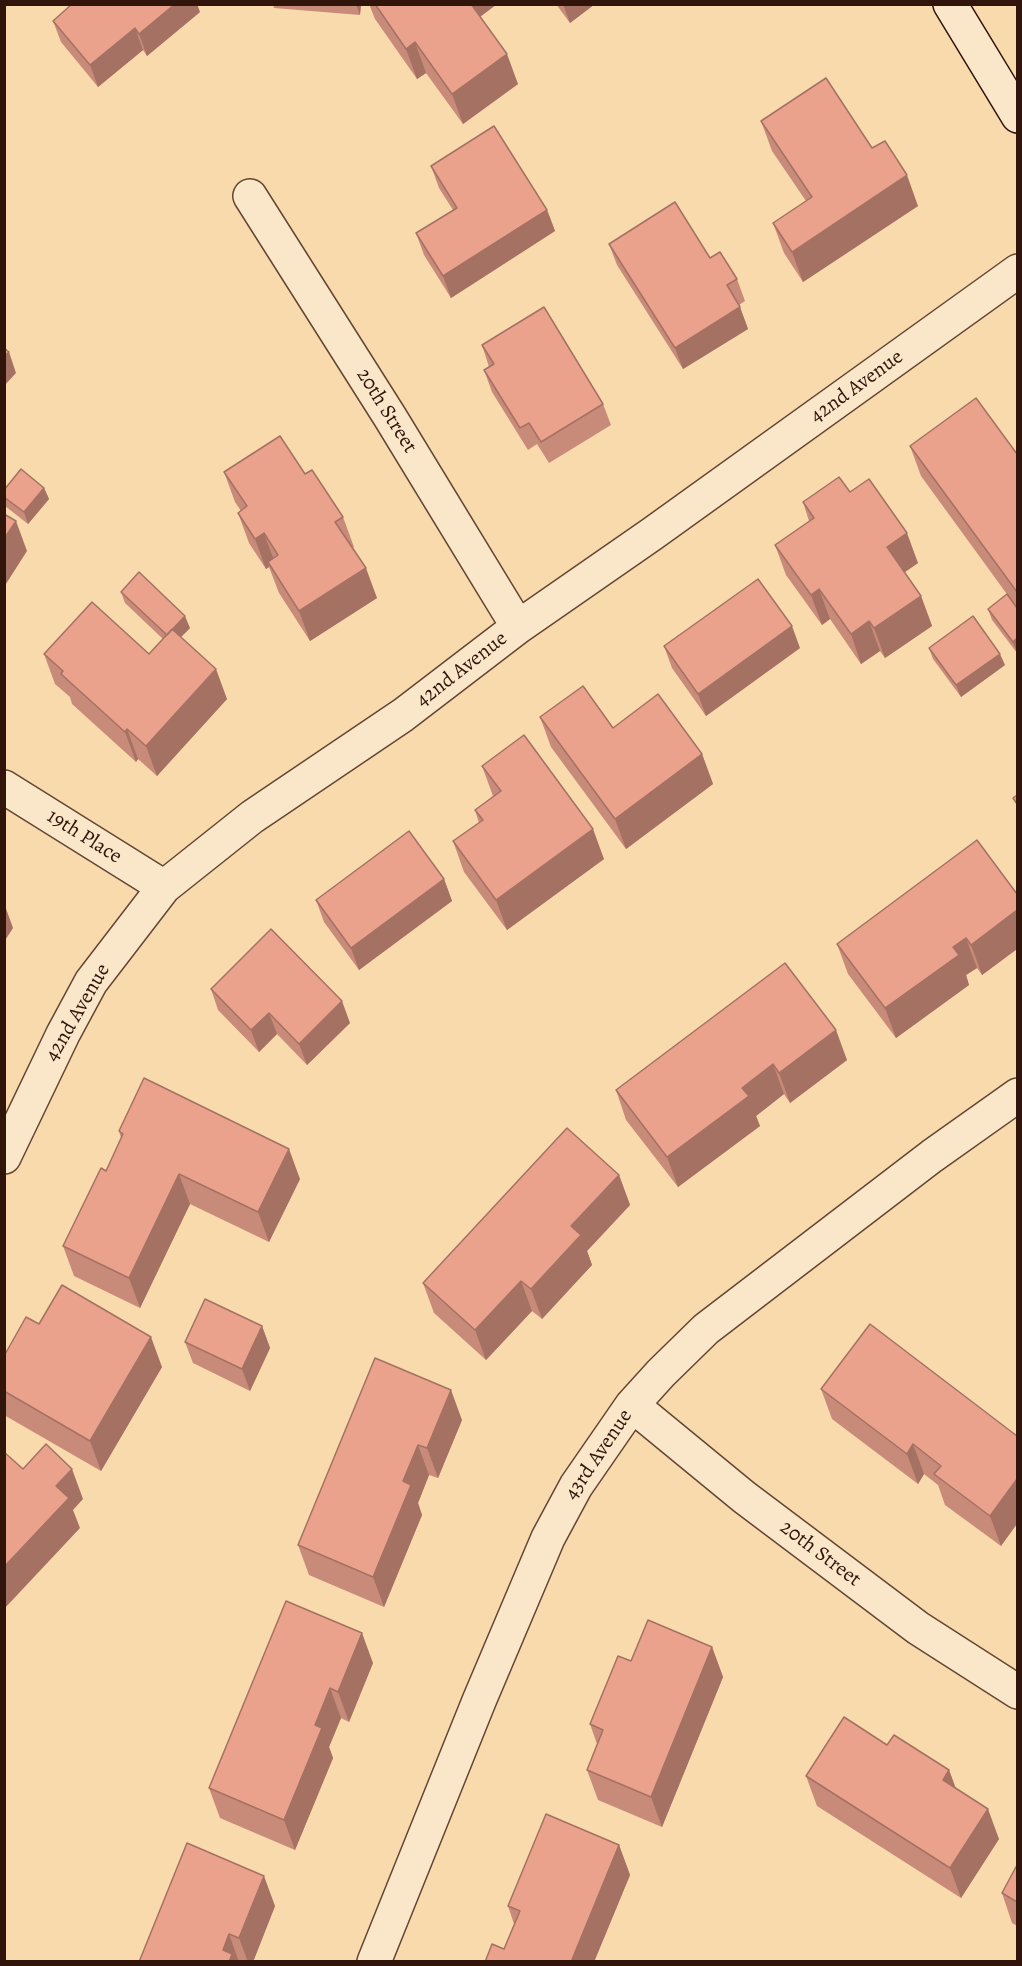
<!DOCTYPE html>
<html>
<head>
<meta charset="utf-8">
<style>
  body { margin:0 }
  #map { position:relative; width:1022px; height:1966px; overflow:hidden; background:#f8daad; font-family:Alegreya,serif }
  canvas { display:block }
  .frame { position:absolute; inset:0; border:6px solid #31150a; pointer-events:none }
</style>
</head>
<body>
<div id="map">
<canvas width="1022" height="1966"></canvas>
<div class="frame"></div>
</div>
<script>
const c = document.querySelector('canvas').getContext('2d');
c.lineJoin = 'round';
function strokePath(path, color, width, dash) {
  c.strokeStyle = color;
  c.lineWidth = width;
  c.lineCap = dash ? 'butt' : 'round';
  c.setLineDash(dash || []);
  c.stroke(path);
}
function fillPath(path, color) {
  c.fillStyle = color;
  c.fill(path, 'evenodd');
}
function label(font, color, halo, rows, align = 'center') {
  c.font = font + ' Alegreya,serif';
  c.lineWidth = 4.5;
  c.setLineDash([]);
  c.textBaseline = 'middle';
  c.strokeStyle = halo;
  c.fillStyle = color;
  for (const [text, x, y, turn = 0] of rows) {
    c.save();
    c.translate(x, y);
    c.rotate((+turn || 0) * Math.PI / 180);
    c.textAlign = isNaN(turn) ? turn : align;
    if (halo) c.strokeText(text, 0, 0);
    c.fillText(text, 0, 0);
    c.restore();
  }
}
const street = new Path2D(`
  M250 196 390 417 518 627
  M4 787 164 887
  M4 1157 63 1034 91 982 164 887 252 817 403 715 518 627 652 534 1018 271
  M632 1405 744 1497 918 1628 1018 1692
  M374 1962 479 1701 548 1538 576 1486 632 1405 661 1373 706 1329 932 1156 1018 1095`);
const secondary = new Path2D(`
  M950 4 1018 116`);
strokePath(street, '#634633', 36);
strokePath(secondary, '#31150a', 36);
strokePath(street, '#fae7ca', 33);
strokePath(secondary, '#fae7ca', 33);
fillPath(new Path2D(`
  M273 4H361L360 15 274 8Z
  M369 4H497L480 17 518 84 463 124 426 73 417 79 375 19Z
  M556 4H595L570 23Z
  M200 12 147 56 143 50 98 87 61 42 53 21Z
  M761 121 872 148 918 206 803 282 784 253 773 223 806 201 772 151Z
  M431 166 547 210 555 231 451 298 424 255 416 233 453 210 439 188Z
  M609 244 710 258 737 279 745 301 739 305 748 329 683 369 617 265Z
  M482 345 603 404 611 425 549 463 537 444 528 450 492 392 484 370 489 367Z
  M910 446 1017 454V608L921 476Z
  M224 472 305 474 343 517 354 547 353 548 377 598 310 641 279 593 269 567 266 569 249 543 238 513 241 511 235 502Z
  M44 488 49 499 28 524 5 506 4 490Z
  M850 492 918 563 904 572 921 596 932 626 885 658 880 651 861 664 830 619 822 625 786 575 775 545 809 521 803 502Z
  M121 592 190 628 181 637 227 699 157 776 138 759 136 762 72 704 70 697 55 684 44 654H149L163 639 125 603Z
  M1017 608V653L992 620 988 609Z
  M664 646 800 648 706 716 672 668Z
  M929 648 1005 665 961 697 933 659Z
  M540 717 613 728 702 754 713 784 626 849 551 747Z
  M482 766 604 859 507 930 464 872 453 841 479 823 475 810 493 796Z
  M444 879 452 901 359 970 324 922 316 900Z
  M1017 894V949L982 975 977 968 966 975 969 985 896 1038 848 974 837 944Z
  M785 963 847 1060 790 1103 784 1094 756 1116 760 1126 678 1187 626 1120 616 1090Z
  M211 989 350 1023 307 1065 277 1034 259 1052 218 1010Z
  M119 1131 300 1179 269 1242 190 1204 140 1308 74 1276 63 1246 106 1171 121 1138Z
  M619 1175 630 1205 587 1251 592 1265 542 1319 532 1311 486 1360 434 1313 423 1283Z
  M39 1324 162 1367 101 1471 4 1415V1356Z
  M262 1326 270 1348 250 1391 193 1363 185 1342Z
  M375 1358 462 1420 438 1478 429 1475 418 1503 422 1515 384 1607 309 1575 298 1545Z
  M821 1389 1017 1436 1001 1546 945 1505 938 1485 924 1474 918 1484 832 1419Z
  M286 1601 373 1663 349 1722 341 1718 329 1747 333 1758 295 1850 220 1818 209 1788Z
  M712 1647 723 1677 662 1827 598 1800 587 1770 597 1744 590 1724 631 1661Z
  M887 1745 949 1770 956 1789 999 1839 961 1898 817 1806 806 1776Z
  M619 1845 630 1875 594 1962H485L504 1949 514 1924 508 1906Z
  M1017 1865V1926L1012 1923 1002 1893Z
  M275 1906 253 1962H139Z`), '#c98b79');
fillPath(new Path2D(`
  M175 4H197L200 12 147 56 139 34Z
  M356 4H361L360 15Z
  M467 4H497L473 22Z
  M563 4H595L570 23Z
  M135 28 143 50 98 87 90 65Z
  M415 42 426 73 417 79 406 49Z
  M507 54 518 84 463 124 452 94Z
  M907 175 918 206 803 282 792 252Z
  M547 210 555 231 451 298 443 276Z
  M740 307 748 329 683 369 675 348Z
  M9 352 16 373 4 386V356Z
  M44 488 49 499 28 524 24 512Z
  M16 521 27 551 4 587V539Z
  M264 533 275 563 268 562 269 567 266 569 255 539Z
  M907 533 918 563 898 577 887 547Z
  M366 568 377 598 310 641 299 611Z
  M819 589 830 619 822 625 811 595Z
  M921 596 932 626 885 658 874 628Z
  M185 616 190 628 171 647 167 635Z
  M869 621 880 651 861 664 851 634Z
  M792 626 800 648 706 716 698 694Z
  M1017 638V653L1013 642Z
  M1000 654 1005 665 961 697 956 685Z
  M216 669 227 699 157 776 146 746Z
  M127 729 138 759 136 762 125 732Z
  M702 754 713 784 626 849 615 819Z
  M593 829 604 859 507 930 496 900Z
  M444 879 452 901 359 970 351 948Z
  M4 903 13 928 4 942Z
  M1017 910V949L982 975 971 945Z
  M966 938 977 968 966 975 969 985 896 1038 885 1008 953 947Z
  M342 1001 350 1023 307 1065 299 1044Z
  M269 1013 277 1034 259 1052 251 1030Z
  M836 1030 847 1060 790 1103 779 1073Z
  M773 1064 784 1094 756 1116 760 1126 678 1187 667 1157 742 1088Z
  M289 1149 300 1179 269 1242 258 1212Z
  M179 1174 190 1204 140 1308 129 1278Z
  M619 1175 630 1205 587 1251 592 1265 542 1319 531 1289 571 1226Z
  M521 1281 532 1311 486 1360 475 1330Z
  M262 1326 270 1348 250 1391 242 1369Z
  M151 1337 162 1367 101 1471 90 1441Z
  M451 1390 462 1420 438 1478 427 1448Z
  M913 1444 924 1474 918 1484 907 1454Z
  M418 1445 429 1475 418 1503 422 1515 384 1607 373 1577 403 1481Z
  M72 1469 83 1499 73 1510 80 1528 4 1609V1567L56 1486Z
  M1017 1479V1524L1001 1546 990 1516Z
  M362 1633 373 1663 349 1722 338 1692Z
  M712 1647 723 1677 662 1827 651 1797Z
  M330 1688 341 1718 329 1747 333 1758 295 1850 284 1820 315 1725Z
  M949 1770 960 1800 943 1780Z
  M988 1809 999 1839 961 1898 950 1868Z
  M619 1845 630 1875 594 1962H571Z
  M264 1876 275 1906 253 1962H248L239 1938Z
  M229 1934 239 1962H227L223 1950Z`), '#a47163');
const building = new Path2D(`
  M72 4H175L139 34 135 28 90 65 53 21Z
  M375 4H471L507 54 452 94 415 42 406 49Z
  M826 78 872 148 885 141 907 175 792 252 773 223 812 197 761 121Z
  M494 126 547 210 443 276 416 233 457 208 431 166Z
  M675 202 710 258 720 252 737 279 727 285 740 307 675 348 609 244Z
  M544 307 603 404 541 442 529 423 520 428 484 370 494 364 482 345Z
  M4 348 9 352 4 356Z
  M976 398 1017 454V592L910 446Z
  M280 436 305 474 312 470 343 517 335 522 366 568 299 611 268 562 278 555 264 533 255 539 238 513 247 506 224 472Z
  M21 469 44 488 24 512 4 497V490Z
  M839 477 850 492 869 479 907 533 887 547 921 596 874 628 869 621 851 634 819 589 811 595 775 545 814 518 803 502Z
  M4 514 16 521 4 539Z
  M139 572 185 616 167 635 121 592Z
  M758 579 792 626 698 694 664 646Z
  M1007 594 1017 608V638L1013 642 988 609Z
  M92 602 149 654 172 629 216 669 146 746 127 729 125 732 61 674 63 671 44 654Z
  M973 616 1000 654 956 685 929 648Z
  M583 686 613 728 658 694 702 754 615 819 540 717Z
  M524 735 593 829 496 900 453 841 483 820 475 810 501 791 482 766Z
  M1017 795V804L1013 798Z
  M409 831 444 879 351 948 316 900Z
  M977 840 1017 894V910L971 945 966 938 953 947 959 955 885 1008 837 944Z
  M271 929 342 1001 299 1044 269 1013 251 1030 211 989Z
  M785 963 836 1030 779 1073 773 1064 742 1088 749 1096 667 1157 616 1090Z
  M144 1078 289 1149 258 1212 179 1174 129 1278 63 1246 101 1168 106 1171 123 1134 119 1131Z
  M567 1128 619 1175 571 1226 581 1235 531 1289 521 1281 475 1330 423 1283Z
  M62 1285 151 1337 90 1441 4 1391V1356L26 1317 39 1324Z
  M205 1299 262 1326 242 1369 185 1342Z
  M870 1324 1017 1436V1479L990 1516 934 1474 941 1466 913 1444 907 1454 821 1389Z
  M375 1358 451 1390 427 1448 418 1445 403 1481 411 1485 373 1577 298 1545Z
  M46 1444 72 1469 56 1486 69 1498 4 1567V1452L23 1469Z
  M286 1601 362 1633 338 1692 330 1688 315 1725 322 1728 284 1820 209 1788Z
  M648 1620 712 1647 651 1797 587 1770 603 1730 590 1724 618 1656 631 1661Z
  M844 1717 887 1745 894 1735 949 1770 943 1780 988 1809 950 1868 806 1776Z
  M546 1814 619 1845 571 1962H485L492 1944 504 1949 520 1911 508 1906Z
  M187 1843 264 1876 239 1938 229 1934 223 1950 232 1954 229 1962H139Z
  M1017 1865V1902L1002 1893Z`);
fillPath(building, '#eaa28d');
strokePath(building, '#a47163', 1.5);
label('21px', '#31150a', '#fae7ca', [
  ["42nd Avenue",857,387,-36],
  ["20th Street",386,411,58],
  ["42nd Avenue",462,670,-38],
  ["19th Place",84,837,32],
  ["42nd Avenue",78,1013,-60],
  ["43rd Avenue",599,1455,-56],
  ["20th Street",820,1554,37]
]);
</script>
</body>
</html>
